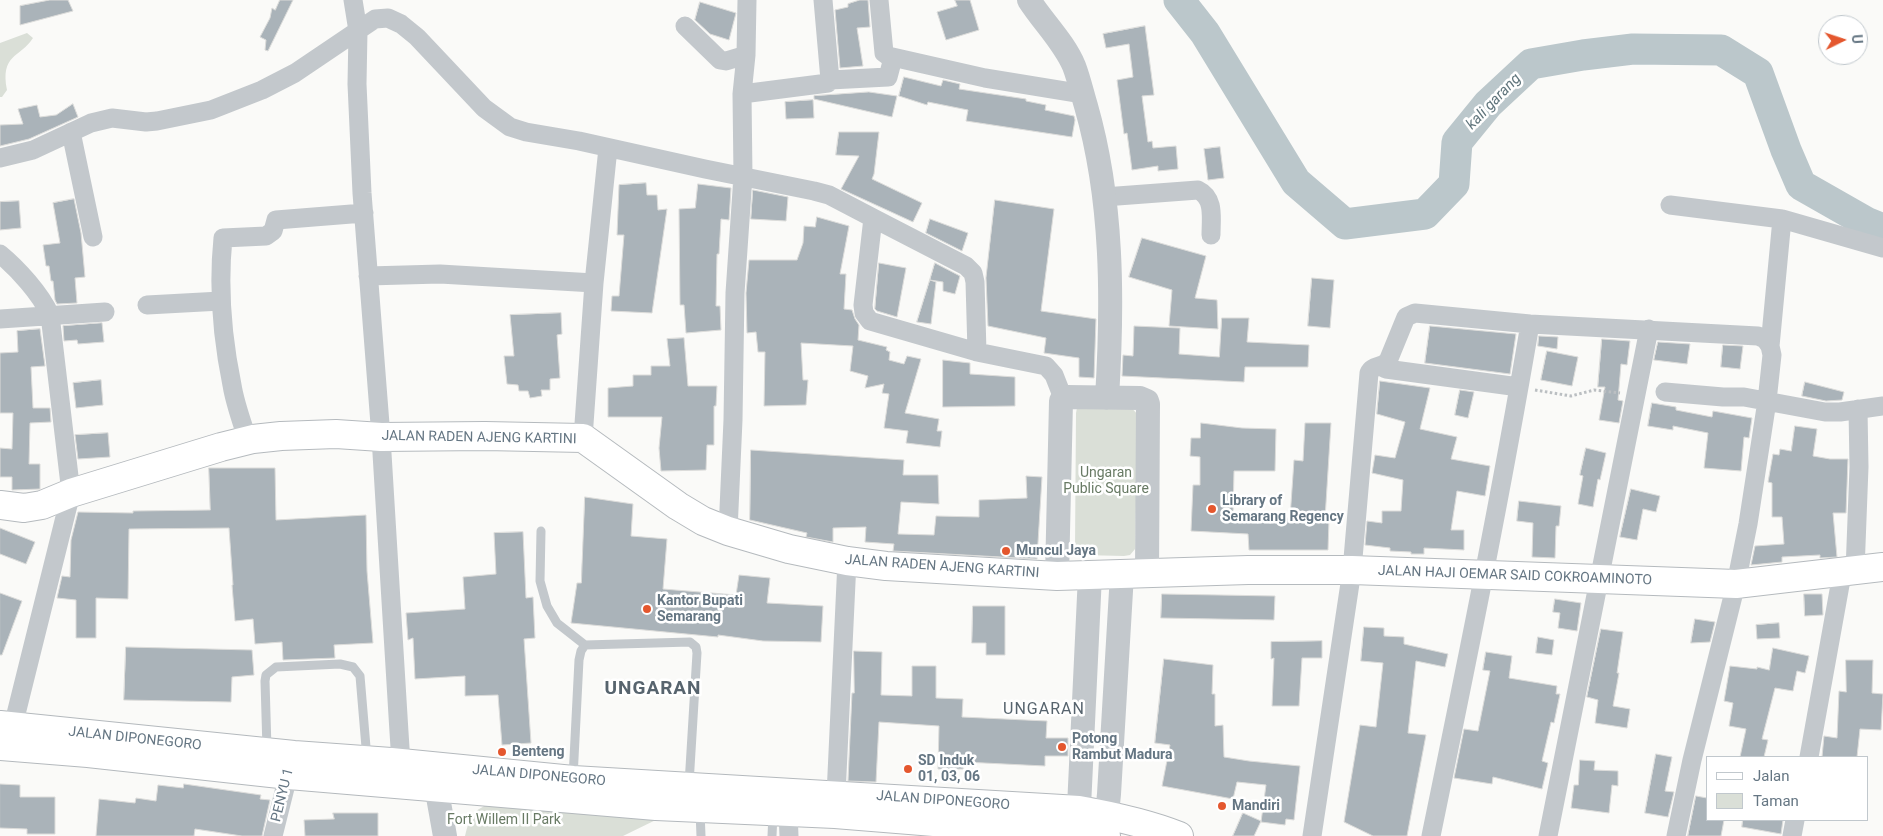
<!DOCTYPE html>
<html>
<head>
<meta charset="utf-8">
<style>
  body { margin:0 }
  #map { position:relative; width:1883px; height:836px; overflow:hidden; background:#fafaf8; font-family:Roboto,sans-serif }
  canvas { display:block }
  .legend { position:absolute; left:1706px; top:756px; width:162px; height:65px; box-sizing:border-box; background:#fff; border:1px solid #c1c8cd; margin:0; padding:6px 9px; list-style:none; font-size:15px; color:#657683 }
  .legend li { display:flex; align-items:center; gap:10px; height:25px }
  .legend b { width:25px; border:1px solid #c1c8cd }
  .north { position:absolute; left:1818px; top:15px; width:50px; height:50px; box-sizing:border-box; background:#fff; border:1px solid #c1c8cd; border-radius:50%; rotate:86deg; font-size:14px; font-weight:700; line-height:20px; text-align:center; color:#657683 }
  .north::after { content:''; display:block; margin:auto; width:18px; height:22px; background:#e4572e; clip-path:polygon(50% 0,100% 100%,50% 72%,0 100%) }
</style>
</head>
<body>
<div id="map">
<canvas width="1883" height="836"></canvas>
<ul class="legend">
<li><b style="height:6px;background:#fff"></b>Jalan</li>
<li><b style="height:14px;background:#dadfd7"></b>Taman</li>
</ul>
<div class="north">U</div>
</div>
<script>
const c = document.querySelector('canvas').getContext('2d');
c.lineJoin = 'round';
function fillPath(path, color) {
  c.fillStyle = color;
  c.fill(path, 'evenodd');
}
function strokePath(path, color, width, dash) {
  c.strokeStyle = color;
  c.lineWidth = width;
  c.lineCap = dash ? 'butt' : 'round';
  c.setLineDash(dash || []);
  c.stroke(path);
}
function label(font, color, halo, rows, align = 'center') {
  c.font = font + ' Roboto,sans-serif';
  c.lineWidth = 5;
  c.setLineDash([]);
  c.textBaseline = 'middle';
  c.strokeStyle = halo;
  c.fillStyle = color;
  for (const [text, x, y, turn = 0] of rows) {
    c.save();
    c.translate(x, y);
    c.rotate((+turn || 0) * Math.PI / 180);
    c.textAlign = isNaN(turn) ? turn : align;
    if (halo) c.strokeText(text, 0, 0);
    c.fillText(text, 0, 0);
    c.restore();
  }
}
fillPath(new Path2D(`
  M27 33 33 38C20 58 0 54 7 90L2 97H0V43Z
  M1130 406 1138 415 1135 549 1130 555 1124 556 1082 555 1078 552 1075 548 1076 413 1077 408Z
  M493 803 668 814 623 836H465C470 816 473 809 493 803Z`), '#dadfd7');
strokePath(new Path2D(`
  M1179 0 1205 33 1296 182 1345 224 1425 214 1454 184 1457 142 1488 104 1531 64 1583 55 1633 49 1721 50 1758 73 1786 150 1801 185 1866 222 1883 229`), '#bbc7cb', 31);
const building = new Path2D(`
  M50 0H68L73 11 20 25V6Z
  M280 0H293L268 51 265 50 266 40 260 37 270 18 272 8 275 10Z
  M860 0H868L870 27 857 28 863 66 840 68 835 10 848 7V4Z
  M955 0H970L979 30 946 40 937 12 957 6Z
  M700 2 736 13 729 40 710 34 695 20Z
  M1145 26 1154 95 1142 96 1148 142 1152 141 1153 148 1176 146 1178 169 1158 171V166L1132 170 1127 133 1124 134 1117 80 1133 77 1129 44 1106 48 1103 34Z
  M904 77 941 86 943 80 960 84 959 89 1026 99V101L1046 105 1045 110 1074 116 1075 120 1072 137 966 121 968 110 928 102 927 105 899 96Z
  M869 92 897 96 892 117 814 99V96Z
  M813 100 814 118 786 119 785 102Z
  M73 104 78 117 29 139 0 146V125L23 124 18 109 37 105 40 117 56 115Z
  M839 132H879L874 174 872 179 922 203 913 222 841 189 859 156 836 155Z
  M1220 147 1224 178 1208 180 1204 149Z
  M646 183 647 195H657L658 210 667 209 652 313 611 311 612 296H619L624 235H617L619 185Z
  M698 184 731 188 729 220 721 219 719 254H717L716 306H720L721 330 686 333 684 305H680L679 209 695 208Z
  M753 190 788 197 786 221 751 219Z
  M74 199 81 233 85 277 75 278 77 303 57 304 55 300 53 281H51L49 266H46L43 245 60 243 53 203Z
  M995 200 1054 209 1041 311 1096 319 1094 378 1079 377V358L1044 353 1046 338 988 326 986 278Z
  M19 201 21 228 0 230V202Z
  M817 217 849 226 840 274H846L844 309 852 310 855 319 859 325 858 340 887 347 886 350 890 352 889 360 904 364 907 356 921 359 905 413 939 419 937 431H942L940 447 906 443 908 431 884 428 889 394 882 393 884 384 865 388 868 376 850 371 853 346 801 343 803 380H808L806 405 764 406 765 352H758L756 332 747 333 746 293 749 260H797L803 243 804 226 815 227Z
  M930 219 968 233 962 251 926 233Z
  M1142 238 1206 256 1195 298 1217 300 1218 329 1169 326 1172 290 1129 277Z
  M879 263 906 268 897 317 877 311 875 309Z
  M935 263 960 276 955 294 943 291V282L930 280Z
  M1312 278 1334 280 1330 328 1308 326Z
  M930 280 936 282 931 324 917 322Z
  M561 313 562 334 557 335 560 378 550 379V390H541L542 396 530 398 528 391H519L518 385 507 384 504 356H514L510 315Z
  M1222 318H1249L1247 342 1309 345 1308 367H1245L1244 382 1122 376 1123 355 1133 356 1134 326 1180 328 1179 354 1219 357Z
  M102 323 104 342 78 344 77 340 64 341 63 326Z
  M1430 326 1516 334 1510 374 1425 363Z
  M40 329 45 366 31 367 33 408H50L51 422 30 423 29 464H40V489L12 490V477H0V448L12 449 13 413H0V353L18 352 17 331Z
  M1539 336 1558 337 1557 349 1538 346Z
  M684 338 688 386H717L716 406H714V445H707L706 470 661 471 659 448 662 417H608V388L633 386V375H651V366H670L667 339Z
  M1602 339 1630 341 1627 365 1621 364 1618 400 1623 401 1619 423 1599 420 1605 387H1598Z
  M1658 342 1690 344 1687 364 1654 360Z
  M1723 345 1743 346 1740 369 1721 367Z
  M1547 351 1578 357 1572 386 1541 380Z
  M943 360 970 363V374L1015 377V406L943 407Z
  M101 380 103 405 76 408 73 383Z
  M1380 381 1430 388 1420 429 1457 437 1451 459 1490 466 1485 496 1457 491 1451 530H1464V550L1424 548V554H1411V552L1390 551V548L1365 545 1367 521 1382 523V511H1401L1403 480 1372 473 1375 455 1395 458 1405 422 1377 414Z
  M1805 382 1844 392 1842 400 1826 401 1802 396Z
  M1460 390 1474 392 1468 418 1455 415Z
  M1652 403 1676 407V410L1712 417 1713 411 1752 418 1749 438 1744 437 1741 471 1704 468 1708 433 1673 426V430L1648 426Z
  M1201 423 1242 428 1276 429 1275 471H1234L1233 515 1290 518 1294 460 1303 461 1305 423H1331L1325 519 1329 520 1328 550H1249L1248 534 1191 531 1193 485H1200V457L1190 456 1191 438H1200Z
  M1795 426 1817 429 1813 456 1830 459H1848L1846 513H1833L1837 557 1820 558V555L1782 557V562L1751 565 1755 546 1784 544 1782 517H1772V483L1768 482 1773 454 1779 455 1780 449 1791 451Z
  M108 433 110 457 78 459 75 435Z
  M1586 448 1606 453 1600 480 1598 479 1593 507 1578 504 1583 476 1580 475Z
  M751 450 904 460 903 475H938L939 504 901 502 898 534 934 535 936 516 979 517V500L1027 498 1026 476 1042 477 1037 559 893 551 894 544 865 542 866 527 833 528V542L806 537 807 533 750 520Z
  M209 468H275L276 520 366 515 367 571 373 643 334 645 335 658 283 660 282 642 255 644 253 619 235 621 232 585H233L229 528 129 529 128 599 96 598V638H76V600L57 598 62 576 70 577 71 540 78 512 133 513V511L210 510Z
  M1631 489 1660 496 1656 512 1643 509 1637 540 1620 537Z
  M585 497 633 504 631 536 667 539 663 589 736 595 739 575 770 578 767 603 823 606 821 642 763 641 718 635V637L571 623 577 583H581Z
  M1519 501 1561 506 1559 526H1556L1555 558 1532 557 1533 523 1517 521Z
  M0 528 35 542 26 564 0 554Z
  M523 532 526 598 533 597 535 638 524 639 531 743 502 745 498 695 465 696V676L415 679 413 638 408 640 406 613 465 609 463 577 496 574 494 533Z
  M0 593 22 601 2 655H0Z
  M1162 594 1275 596 1274 620 1161 618Z
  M1804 594H1822L1823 615 1805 616Z
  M1555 599 1581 603 1577 631 1558 628 1560 613 1553 612Z
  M973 606H1005V655H986V643H972Z
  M1695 619 1715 622 1710 642 1691 643Z
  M1779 623 1780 638 1757 639 1756 625Z
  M1364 627 1384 628V636L1404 637V644L1448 654 1445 667 1416 661 1408 733 1426 735 1407 836H1373L1344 822 1360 725 1376 727 1383 663 1361 661Z
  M1601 629 1623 632 1617 673H1619L1613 706 1630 709 1627 728 1595 723 1598 700 1587 697Z
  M1538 637 1554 640 1552 655 1536 653Z
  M1322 641V658H1302L1299 706H1272L1274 658 1271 659V642Z
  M126 647 252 650 254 675 232 677 231 702 124 700Z
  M1773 648 1809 656 1805 673 1797 671 1793 691 1775 688 1762 739 1768 740 1764 757H1740L1746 729 1729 726 1733 703 1724 701 1730 666 1757 669V667L1769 670Z
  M854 651 882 652 881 695 912 696V666H936V698L963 699 962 717 1047 721 1046 738H1068V756H1045V766L964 762 963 769H938L939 726 879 722 876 782 848 781 852 693H854Z
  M1486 652 1512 656 1509 678 1557 686 1556 694H1560L1554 723 1551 722 1542 761 1548 763 1542 789 1493 777 1492 784 1454 778 1464 729 1478 731 1490 671 1483 670Z
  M1164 659 1213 665 1212 694H1215V726L1223 725 1224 757 1249 761 1300 766 1294 820 1286 819 1285 825 1261 822 1266 785 1237 782 1233 799 1162 786 1170 745 1155 743Z
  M1846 660H1873L1872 693 1883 694 1881 730 1860 729 1857 757H1822L1824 736 1837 738 1839 691 1846 692Z
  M1656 754 1672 757 1665 791 1674 792 1668 817 1645 813Z
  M1580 760 1595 761 1594 770 1618 771V786L1612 785 1609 813 1571 808 1574 785H1578Z
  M0 784 20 785V797H55V834H27V829L0 828Z
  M184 784 261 795 260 799 270 800 262 836H242L195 829 194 836H96L99 799 135 803 136 798 156 801 158 785 183 788Z
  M1696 796 1707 798V820H1724L1721 836H1688Z
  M333 813H378V836H305L304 820 334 819Z
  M1243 813 1261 821 1254 836H1233Z
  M1743 820H1783L1781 834 1742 827Z`);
fillPath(building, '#aab3b9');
strokePath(building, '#dcdcda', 1);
const primary = new Path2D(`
  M0 505 24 508 42 505 71 493 221 447 253 439 281 436 336 434 381 437 485 436 583 438 678 506 703 521 728 531 789 549 847 561 886 566 1057 576 1248 570H1352L1736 584 1883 567`);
const trunk = new Path2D(`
  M0 725 294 755 391 762 573 780 1079 810C1113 816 1147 823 1179 836
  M0 746 88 753 289 775 656 806 835 814 1106 836`);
strokePath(primary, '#b5babe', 30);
strokePath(trunk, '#b4b9bd', 30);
strokePath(new Path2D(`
  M1535 390 1571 396 1594 390 1620 393`), '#bbbfc2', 3, [2.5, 2.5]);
strokePath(new Path2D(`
  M541 531 540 581 547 606 557 623 585 645 690 642 696 647 697 653 689 784
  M267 749 265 681 266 675 276 667 340 664 353 667 360 676 367 759
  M573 778 579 660 581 651 585 645
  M700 811 701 836
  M772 836 773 814`), '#c3c8cc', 9);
strokePath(new Path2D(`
  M353 0 358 31 357 84 362 193 381 437 399 732 401 763 399 775
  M879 0 884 53 888 56 985 78 1083 94
  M685 26 720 60 726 61 746 55
  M830 80 888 77 893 58
  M742 94 828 83 830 80 823 0
  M71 132 93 237
  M0 158 33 150 91 123 112 118 146 122 157 121 211 110 262 90 295 73 375 19 388 18 401 24 417 37 484 108 510 127 526 132 579 141 705 169 814 191 829 195 873 218 863 305 864 313 870 321 977 352 1046 366 1054 375 1063 398
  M1104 197 1198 190C1215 198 1211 218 1211 235
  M1670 205 1782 219
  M873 218 966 266 973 273 975 282 977 352
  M0 254C17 268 41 294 50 315L71 493 13 726V738
  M368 276 440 274 594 283
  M147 305 221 301
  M0 319 105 312
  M1770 346 1782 219 1883 248
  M1380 366 1386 369 1519 387
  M1665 392 1723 397H1744L1825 412H1840L1883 406
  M583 438 594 283 608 148
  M248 441C242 422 235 404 232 385 222 336 218 287 223 238L266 236 273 231 276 220 364 213
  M728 531 733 420 735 293 743 176 742 94 746 55 747 0
  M1855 571 1859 467 1858 409
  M1809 757 1840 585 1844 572
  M836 795 847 561
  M788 812 789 836
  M273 836 291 764
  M1312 836 1352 570 1369 373C1372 365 1382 368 1388 361L1406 317 1415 313 1530 324 1758 336 1765 339 1770 346 1772 355 1767 401 1748 524 1736 584 1692 760 1676 836
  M1431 836C1466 666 1501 495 1530 324
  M1548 836 1649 329
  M1792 836 1795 820`), '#c3c8cc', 19);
strokePath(new Path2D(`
  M1029 0C1043 22 1064 42 1074 66 1079 79 1082 93 1086 106 1113 200 1113 301 1107 398
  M1057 576 1061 401 1063 398 1067 397 1140 398 1147 401 1148 404 1147 572
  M433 769 445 836
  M1078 828 1090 575
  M1105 834 1109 794 1122 574`), '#c3c8cc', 24);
strokePath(primary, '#fff', 28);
strokePath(trunk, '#fff', 28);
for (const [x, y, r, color] of [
  [1212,509,5,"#e4572e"],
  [1006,551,5,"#e4572e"],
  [647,609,5,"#e4572e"],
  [1062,747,5,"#e4572e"],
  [502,752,5,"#e4572e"],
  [908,769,5,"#e4572e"],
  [1222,806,5,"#e4572e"]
]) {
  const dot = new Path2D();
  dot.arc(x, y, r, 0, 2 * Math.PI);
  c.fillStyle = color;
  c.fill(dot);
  strokePath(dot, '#fff', 2);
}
label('14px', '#657683', '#fff', [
  ["JALAN RADEN AJENG KARTINI",479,438,1],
  ["JALAN RADEN AJENG KARTINI",942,567,4],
  ["JALAN HAJI OEMAR SAID COKROAMINOTO",1515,576,2],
  ["JALAN DIPONEGORO",135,739,6],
  ["JALAN DIPONEGORO",539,776,5],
  ["PENYU 1",283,795,-76],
  ["JALAN DIPONEGORO",943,801,4]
]);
label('14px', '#687a64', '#fff', [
  ["Ungaran",1106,473],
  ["Public Square",1106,489],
  ["Fort Willem II Park",504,820]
]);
label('bold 14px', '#657683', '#fff', [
  ["Library of",1222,501],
  ["Semarang Regency",1222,517],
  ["Muncul Jaya",1016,551],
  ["Kantor Bupati",657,601],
  ["Semarang",657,617],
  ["Potong",1072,739],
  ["Rambut Madura",1072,755],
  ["Benteng",512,752],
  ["SD Induk",918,761],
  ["01, 03, 06",918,777],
  ["Mandiri",1232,806]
], 'left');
label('italic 15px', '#60757c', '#fff', [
  ["kali garang",1494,102,-46]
]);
c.letterSpacing = '1px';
label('16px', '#57646e', '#fff', [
  ["UNGARAN",1044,710]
]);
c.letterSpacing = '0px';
c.letterSpacing = '1px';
label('bold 19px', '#57646e', '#fff', [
  ["UNGARAN",653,689]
]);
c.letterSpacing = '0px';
</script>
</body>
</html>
